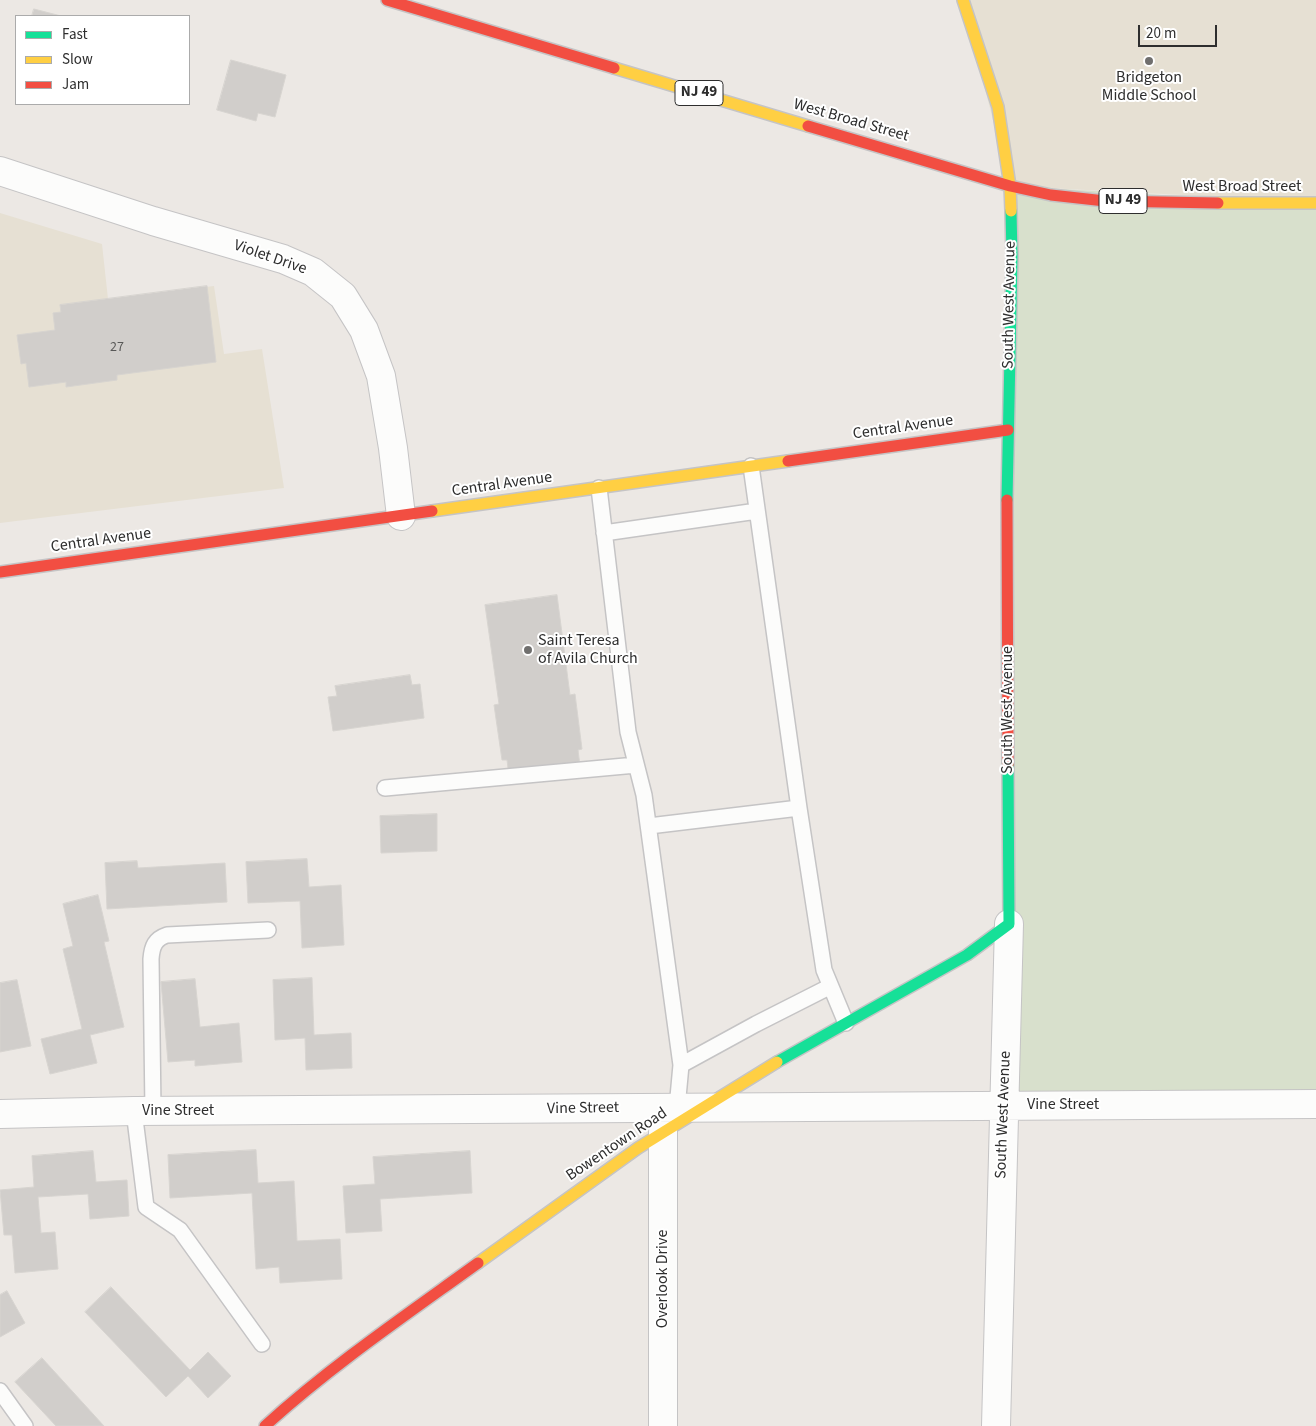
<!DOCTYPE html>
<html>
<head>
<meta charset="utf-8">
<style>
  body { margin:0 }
  #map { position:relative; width:1316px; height:1426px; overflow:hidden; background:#ece8e4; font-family:"Source Sans 3",sans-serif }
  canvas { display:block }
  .legend { position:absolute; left:15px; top:15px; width:175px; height:90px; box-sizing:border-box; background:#fff; border:1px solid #ababab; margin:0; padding:6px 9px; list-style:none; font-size:15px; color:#2e2e2e }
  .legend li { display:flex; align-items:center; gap:10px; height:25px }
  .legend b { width:25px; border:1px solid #ababab }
  .scale { position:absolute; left:1138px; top:25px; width:79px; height:22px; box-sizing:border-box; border:2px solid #2e2e2e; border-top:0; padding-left:6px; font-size:15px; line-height:18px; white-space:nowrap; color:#2e2e2e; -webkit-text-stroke:4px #fff; paint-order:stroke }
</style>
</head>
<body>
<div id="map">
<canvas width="1316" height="1426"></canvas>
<ul class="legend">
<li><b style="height:6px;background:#16e098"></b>Fast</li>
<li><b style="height:6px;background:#ffcf43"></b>Slow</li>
<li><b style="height:6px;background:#f24e42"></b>Jam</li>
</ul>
<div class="scale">20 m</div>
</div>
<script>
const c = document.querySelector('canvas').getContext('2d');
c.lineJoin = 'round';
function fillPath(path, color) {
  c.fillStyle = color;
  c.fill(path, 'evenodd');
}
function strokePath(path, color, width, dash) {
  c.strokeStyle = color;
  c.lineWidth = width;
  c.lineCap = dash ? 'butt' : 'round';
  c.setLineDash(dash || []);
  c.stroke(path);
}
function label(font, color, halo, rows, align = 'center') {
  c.font = font + ' "Source Sans 3",sans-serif';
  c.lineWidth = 4;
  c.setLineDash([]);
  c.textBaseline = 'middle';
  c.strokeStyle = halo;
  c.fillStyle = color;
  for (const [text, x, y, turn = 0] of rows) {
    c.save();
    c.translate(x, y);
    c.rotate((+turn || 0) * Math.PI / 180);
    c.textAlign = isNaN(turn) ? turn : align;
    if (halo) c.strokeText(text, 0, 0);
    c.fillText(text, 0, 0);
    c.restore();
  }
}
fillPath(new Path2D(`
  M962 0H1316V202L1010 186Z
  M0 213 102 244 108 299 214 286 224 354 262 349 284 488 0 523Z`), '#e6e0d3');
fillPath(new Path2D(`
  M1010 186 1316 204V1104L1004 1105Z`), '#d8e0cc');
const building = new Path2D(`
  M34 9 61 16H32Z
  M231 60 286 75 275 117 258 113 256 121 217 110Z
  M207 286 216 362 117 375V380L66 387V382L29 387 26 363 21 364 17 335 55 330 53 313 61 312 60 305Z
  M557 595 570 695 575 694 582 749 578 750 580 766 509 776 507 760H502L494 705 499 704 485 605Z
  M410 675 412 685 420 684 424 718 333 731 328 697 337 696 335 686Z
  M437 814V851L381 853 380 816Z
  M307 859 309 887 341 885 344 945 302 948 300 901 248 903 246 862Z
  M137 861 138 868 225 863 227 902 107 909 105 863Z
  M98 895 109 941 104 942 124 1027 90 1035 97 1063 50 1074 41 1039 82 1029 63 949 73 946 63 904Z
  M312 978 314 1035 351 1033 352 1068 306 1070 305 1038 275 1040 273 980Z
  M195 979 200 1027 239 1023 242 1062 195 1066V1060L168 1062 161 982Z
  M17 980 31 1046 0 1052V983Z
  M256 1150 258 1183 294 1181 297 1241 340 1239 342 1279 280 1283 279 1267 256 1269 252 1193 170 1198 168 1155Z
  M93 1151 96 1182 127 1180 129 1216 90 1219 88 1194 38 1197 41 1233 55 1232 58 1269 15 1273 12 1235H4L0 1190 34 1187 32 1156Z
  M470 1151 472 1193 380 1199 382 1231 346 1233 343 1186 375 1184 373 1157Z
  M111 1287 190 1370 208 1352 231 1376 208 1398 188 1376 166 1397 85 1312Z
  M7 1291 25 1323 0 1337V1295Z
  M42 1358 104 1426H56L15 1382Z`);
fillPath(building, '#d1cecb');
strokePath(building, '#d7d4d0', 1);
const lane = new Path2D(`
  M751 466 799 808 824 970 846 1023
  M599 488 628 732 644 795 681 1065 677 1108
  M604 533 757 511
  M385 788 636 765
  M649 826 799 808
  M681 1065 756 1024 829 987
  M134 1111 146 1207 180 1230 262 1344
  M153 1111 151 959C152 946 155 939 167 935L268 930
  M0 1391 25 1426`);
const street = new Path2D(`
  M0 171 153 221 283 259 313 272 343 296 364 330 381 376 393 448 401 516
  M0 1114 134 1111 1316 1104
  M663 1132V1426
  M996 1426 1009 924`);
const fast = new Path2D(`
  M1007 500 1012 256 1011 211
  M777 1062 967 955 1009 924 1008 765`);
const slow = new Path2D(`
  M963 0 998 107 1010 186 1011 211
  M614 68 808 126
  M1218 203H1316
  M432 511 788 461
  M478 1263 638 1148 777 1062`);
const jam = new Path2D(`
  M387 0 614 68
  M808 126 1010 186 1051 195 1105 201 1218 203
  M788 461 1008 430
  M1007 500 1008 765
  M0 572 432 511
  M265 1426C331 1366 406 1315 478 1263`);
strokePath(lane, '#c5c4c5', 18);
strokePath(street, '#c5c4c5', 30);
strokePath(fast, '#c5c4c5', 14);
strokePath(slow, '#c5c4c5', 14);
strokePath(jam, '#c5c4c5', 14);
strokePath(lane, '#fcfcfb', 15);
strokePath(street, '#fcfcfb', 28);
strokePath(fast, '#16e098', 11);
strokePath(slow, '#ffcf43', 11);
strokePath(jam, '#f24e42', 11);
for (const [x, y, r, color] of [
  [1149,61,5,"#706f6e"],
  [528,650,5,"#706f6e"]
]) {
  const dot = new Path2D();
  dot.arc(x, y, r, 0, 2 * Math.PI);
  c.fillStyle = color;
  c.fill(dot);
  strokePath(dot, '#fff', 2);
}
label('14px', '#585857', null, [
  ["27",117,348]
]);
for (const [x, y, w] of [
  [699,93,48],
  [1123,201,48]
]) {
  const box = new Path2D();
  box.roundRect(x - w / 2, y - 12.5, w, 25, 4);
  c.fillStyle = '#fff';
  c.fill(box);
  strokePath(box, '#2e2e2e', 1);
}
label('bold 15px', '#2e2e2e', null, [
  ["NJ 49",699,93],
  ["NJ 49",1123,201]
]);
label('16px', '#2e2e2e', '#fff', [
  ["Bridgeton",1149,78],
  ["Middle School",1149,96],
  ["Saint Teresa",538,641,"left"],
  ["of Avila Church",538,659,"left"]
]);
label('16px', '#2e2e2e', '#fff', [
  ["West Broad Street",851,121,16],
  ["West Broad Street",1242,187],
  ["Violet Drive",270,258,19],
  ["South West Avenue",1010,305,-89],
  ["Central Avenue",903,428,-8],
  ["Central Avenue",502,485,-8],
  ["Central Avenue",101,541,-8],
  ["South West Avenue",1008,710,-90],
  ["Vine Street",1063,1105],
  ["Vine Street",583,1109,-1],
  ["Vine Street",178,1111],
  ["South West Avenue",1004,1115,-88],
  ["Bowentown Road",617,1145,-34],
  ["Overlook Drive",663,1279,-90]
]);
</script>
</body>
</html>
